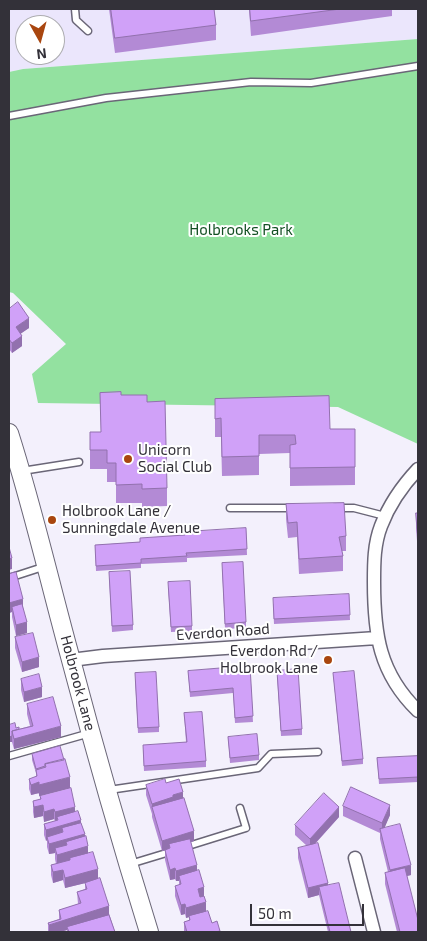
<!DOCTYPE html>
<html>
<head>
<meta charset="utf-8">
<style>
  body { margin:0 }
  #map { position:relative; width:427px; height:941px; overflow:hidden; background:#f3f0fc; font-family:"Exo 2",sans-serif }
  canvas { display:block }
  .frame { position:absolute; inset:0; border:10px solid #333139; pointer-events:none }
  .north { position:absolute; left:15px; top:15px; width:50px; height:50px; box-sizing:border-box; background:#fff; border:1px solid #adadb0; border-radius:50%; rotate:173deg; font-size:14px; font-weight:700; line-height:20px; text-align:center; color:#333139 }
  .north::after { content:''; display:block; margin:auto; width:18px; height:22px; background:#a9460f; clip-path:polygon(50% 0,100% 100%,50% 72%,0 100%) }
  .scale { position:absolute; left:250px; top:904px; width:114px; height:22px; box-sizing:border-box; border:2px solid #333139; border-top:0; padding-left:6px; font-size:15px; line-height:18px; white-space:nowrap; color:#333139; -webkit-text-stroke:4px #fff; paint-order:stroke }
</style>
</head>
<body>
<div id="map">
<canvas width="427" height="941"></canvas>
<div class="frame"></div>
<div class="north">N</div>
<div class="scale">50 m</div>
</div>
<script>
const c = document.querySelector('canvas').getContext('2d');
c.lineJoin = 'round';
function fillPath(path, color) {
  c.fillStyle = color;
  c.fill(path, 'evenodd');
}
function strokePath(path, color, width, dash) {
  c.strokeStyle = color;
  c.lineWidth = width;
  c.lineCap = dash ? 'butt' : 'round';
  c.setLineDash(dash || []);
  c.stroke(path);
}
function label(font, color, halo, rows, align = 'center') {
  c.font = font + ' "Exo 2",sans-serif';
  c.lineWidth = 4;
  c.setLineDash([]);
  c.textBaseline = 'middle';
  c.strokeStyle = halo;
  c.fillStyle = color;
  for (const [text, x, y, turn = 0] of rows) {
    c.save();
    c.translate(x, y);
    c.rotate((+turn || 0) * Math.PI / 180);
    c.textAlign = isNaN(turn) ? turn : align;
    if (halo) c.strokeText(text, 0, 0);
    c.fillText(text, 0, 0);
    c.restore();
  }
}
fillPath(new Path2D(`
  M9 9H418V39L23 69 9 72ZM25 25H55V55H25Z`), '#ebe6fc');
fillPath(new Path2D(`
  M418 39V444L338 407 38 403 32 374 66 344 13 293 9 292V72L23 69Z`), '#93e1a0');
const lane = new Path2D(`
  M75 9 76 20 88 31
  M9 116 106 98 251 82 311 83 418 66
  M22 471 79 462
  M230 508H293
  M335 508H354L385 516
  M9 578 46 566
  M9 756 90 733
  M109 790 258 768 271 754 318 752
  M185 847 246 828 240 808
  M130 864 173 851`);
const street = new Path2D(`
  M418 469C403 485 389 505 381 526 374 544 374 563 374 582 374 634 379 673 418 711
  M71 660 103 656 377 638
  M355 858 374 932`);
const secondary = new Path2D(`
  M9 433C33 508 50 584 71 660 95 751 121 842 149 932`);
strokePath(lane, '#6a6677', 9);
strokePath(street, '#6a6677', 15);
strokePath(secondary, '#6a6677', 20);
strokePath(lane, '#fff', 6);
strokePath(street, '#fff', 12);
strokePath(secondary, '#fff', 18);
fillPath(new Path2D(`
  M109 9H214L216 25V40L115 53Z
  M249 9H392V16L251 36Z
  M9 309 29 328 21 333 22 346 12 353 9 349Z
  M100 393 121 395 147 402 167 488V506L142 507V503H116V482H107V469H90V432H101Z
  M215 399 330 429H355V485L290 486V453L259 454V475L222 476 221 437H215Z
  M286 504 346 536V551H342L343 556V571L299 574 297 537 288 538 286 519Z
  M416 513H418V554L416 528Z
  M246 528 247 555 187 558V562L141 564V568L96 571 95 545 140 542 185 535Z
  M222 568 246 622V628L225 629Z
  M9 574 23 607 27 633 16 636 12 617V612L9 613Z
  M109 577 133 625V630L112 632Z
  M168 587 192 626V631L171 632Z
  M349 594 350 620 274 624 273 604Z
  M15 637 39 667 22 672 15 648Z
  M250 666 253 722 235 723 233 693 190 697 188 671Z
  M333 673 363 759V764L342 766Z
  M277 676 302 729V735L281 736Z
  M21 679 42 697 24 702 21 690Z
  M135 679 159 727V732L138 733Z
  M27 704 61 737 14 749 12 742H9V725L19 729 30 726 27 714Z
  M184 713 206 761V767L144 771 143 750 186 742Z
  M228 737 259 755V760L230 763Z
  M32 754 70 788 39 796V793L31 795 29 789V779L36 777V773L32 760Z
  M418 756V782L379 784 377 758Z
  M166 783 183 798 194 841 191 842 197 871 204 896 206 911 212 923 220 932H184V922L189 921V917L186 918 185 914 181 915 175 896V886L179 885V881H176L175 879 170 880 165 860V850L162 851 152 817V814L146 795V785Z
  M40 796 75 811 81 823 88 853 98 879 115 932H67V930L60 932H48V923L59 919V910L78 904 77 892 85 889V883L65 888 63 880 53 883 51 875V865L56 864 55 859V853L49 854 47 847V840L46 841 44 835V824L55 821 54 819 44 822 43 816 34 818 33 812V801L40 800Z
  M343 806 390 815 384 828 411 875 407 876 418 932H397L385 884V873L388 872 380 839V833L343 816Z
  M339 817 315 844 328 885 351 932H328L319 895 308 898 298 858V848L307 846 295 835V825Z`), '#b38ad5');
fillPath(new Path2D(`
  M29 318V328L16 337V327Z
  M22 336V346L12 353V343Z
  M12 558V569L9 570V559Z
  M23 599V609L12 607V612L9 613V603Z
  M27 622V633L16 636V625Z
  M39 657V667L22 672V662Z
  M42 687V697L24 702V692Z
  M61 726V737L14 749V739Z
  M12 736V742H9V737Z
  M70 777V788L39 796V785Z
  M39 782V793L31 795V785Z
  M183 792V802L152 807V814V804L173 795Z
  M43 805V816L34 818V807Z
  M390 805V815L382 834V823Z
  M75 807V817H57V822H55V812Z
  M339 807V817L310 849V839Z
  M54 809V819L44 822V812Z
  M81 820V830L63 832 62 828V836L47 837V840L46 841V830Z
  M194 831V841L170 849 169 844V849L162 851V841Z
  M85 834V844L67 845 66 842V849L55 848V853L49 854V844Z
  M88 846V857L57 866V855Z
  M197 865V875L179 876V881H176V871Z
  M411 865V875L390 880V870Z
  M175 868V879L170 880V870Z
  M98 869V880L65 888V878Z
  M63 870V880L53 883V872Z
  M328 883V893L319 887V895L308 898V888Z
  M204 887V897L198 900V889Z
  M206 902V912L186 918V908Z
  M185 904V914L181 915V905Z
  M109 906V917L67 927V930L60 932H49V925Z`), '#9271ae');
const building = new Path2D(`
  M111 9H214L216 25 115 38Z
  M250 9H340L251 21Z
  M18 302 29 318 16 327 22 336 12 343 9 339V309Z
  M121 392V395H147V402L165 401 167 488 142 489V484L116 485V463H107V450H90V432H101L100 393Z
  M329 396 330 429H355V467L290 468V445L296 444 295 435H259V456L222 457 221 418 215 419V399Z
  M344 503 346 536 339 537 343 556 299 559 297 522 288 523 286 504Z
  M416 513H418V539Z
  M246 528 247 549 186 553 187 556 141 559V563L96 566 95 545 140 542V538L185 535V532Z
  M9 547 12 558 9 559Z
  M243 562 246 622 225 624 222 563Z
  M130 571 133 625 112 626 109 572Z
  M16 572 23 599 9 603V574Z
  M190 581 192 626 171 627 168 582Z
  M349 594 350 615 274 619 273 598Z
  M22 604 27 622 16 625 12 607Z
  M33 633 39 657 22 662 15 637Z
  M250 666 253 716 235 718 233 688 190 692 188 671Z
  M298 669 302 729 281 731 277 671Z
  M354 671 363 759 342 761 333 673Z
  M156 672 159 727 138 728 135 673Z
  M39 674 42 687 24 692 21 679Z
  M53 697 61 726 14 739 12 731 33 726 27 704Z
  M202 712 206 761 144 766 143 745 187 742 184 713Z
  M15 723 16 728 19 727V729L12 731V736L9 737V725Z
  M257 734 259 755 230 758 228 737Z
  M60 746 64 760 45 764V766L36 769 32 754Z
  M418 756V777L379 779 377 758Z
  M65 759 70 777 39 785V782L31 785 29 779 37 776 36 770 46 767 45 764Z
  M165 779 166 783 179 779 183 792 173 795V797L152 804 146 785Z
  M351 787 390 805 382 823 343 806Z
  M71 788 75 807 55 812 54 809 44 812 43 805 34 807 33 801 41 799 40 796Z
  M324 793 339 807 310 839 295 825Z
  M184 798 194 831 162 841 152 807Z
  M78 811 81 820 46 830 44 824 58 820 57 817Z
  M81 823 85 834 49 844 47 837 63 832 62 828Z
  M400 824 411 865 390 870 380 829Z
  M86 836 88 846 57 855 55 848 67 845 66 842Z
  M190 839 197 865 176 871 175 868 170 870 165 850 170 848 169 844Z
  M318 843 328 883 308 888 298 848Z
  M93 852 98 869 65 878 63 870 53 872 51 865 70 860V858Z
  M405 868 418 920V932H400L385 873Z
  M199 870 204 887 198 889 200 897 204 896 206 902 186 908 185 904 181 905 175 886 181 884 179 876Z
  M100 878 109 906 49 925 48 923 61 919 59 910 81 903 77 892 87 889 85 883Z
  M339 883 351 932H330L319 887Z
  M208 911 212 923 217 921 220 931 216 932H187L184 922 190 920 189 916Z
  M109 915 115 932H69L67 927Z`);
fillPath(building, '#d0a1f8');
strokePath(building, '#9271ae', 1);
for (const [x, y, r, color] of [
  [128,459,5,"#a9460f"],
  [52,520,5,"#a9460f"],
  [328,660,5,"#a9460f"]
]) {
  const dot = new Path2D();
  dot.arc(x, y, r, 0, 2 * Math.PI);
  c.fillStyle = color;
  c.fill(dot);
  strokePath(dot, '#fff', 2);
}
label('15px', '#135023', '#fff', [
  ["Holbrooks Park",241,230]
]);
label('15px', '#333139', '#fff', [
  ["Unicorn",138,450],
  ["Social Club",138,467],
  ["Holbrook Lane /",62,511],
  ["Sunningdale Avenue",62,528],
  ["Everdon Rd /",318,651,"right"],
  ["Holbrook Lane",318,668,"right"]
], 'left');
label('15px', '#333139', '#fff', [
  ["Everdon Road",223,632,-4],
  ["Holbrook Lane",78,683,75]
]);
</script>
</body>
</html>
